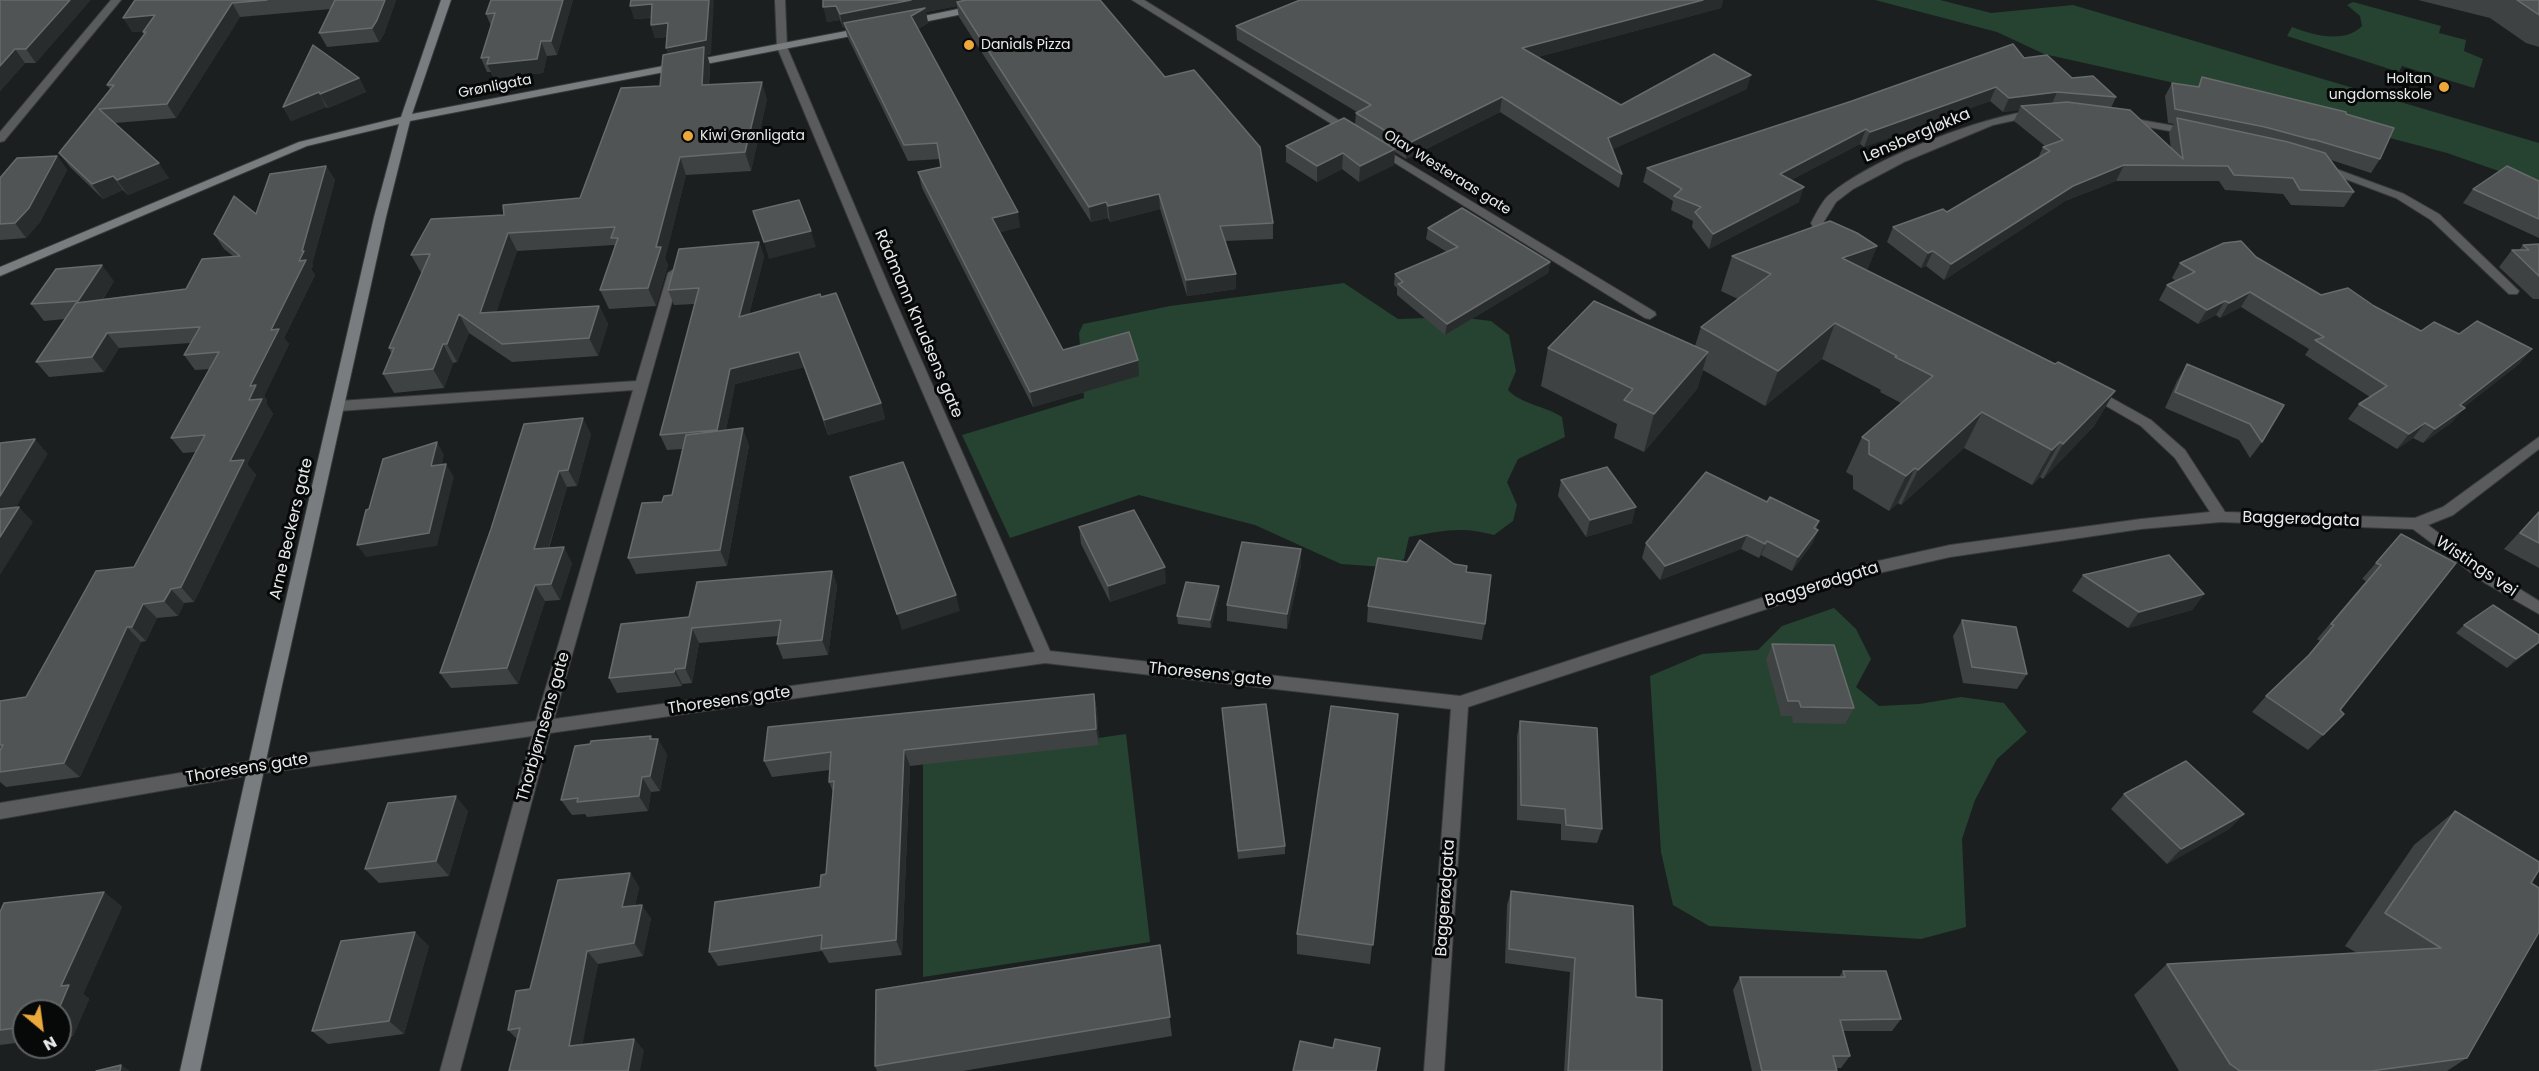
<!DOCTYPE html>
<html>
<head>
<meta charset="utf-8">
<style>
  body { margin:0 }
  #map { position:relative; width:2539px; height:1071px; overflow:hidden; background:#1b1f20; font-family:Poppins,sans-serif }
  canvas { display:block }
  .north { position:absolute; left:12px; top:999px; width:60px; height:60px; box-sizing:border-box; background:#070909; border:2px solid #616363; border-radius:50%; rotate:151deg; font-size:16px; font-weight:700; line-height:24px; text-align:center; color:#e7eaea }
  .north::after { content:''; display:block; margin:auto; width:21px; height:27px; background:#eda83c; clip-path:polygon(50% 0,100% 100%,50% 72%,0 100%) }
</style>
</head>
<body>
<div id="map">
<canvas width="2539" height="1071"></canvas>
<div class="north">N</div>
</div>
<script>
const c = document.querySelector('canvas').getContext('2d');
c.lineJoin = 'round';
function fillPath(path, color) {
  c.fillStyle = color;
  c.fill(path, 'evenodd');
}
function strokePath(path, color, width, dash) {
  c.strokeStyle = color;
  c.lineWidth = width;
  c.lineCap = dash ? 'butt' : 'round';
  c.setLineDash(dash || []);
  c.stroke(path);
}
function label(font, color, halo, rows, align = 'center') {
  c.font = font + ' Poppins,sans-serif';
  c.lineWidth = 6;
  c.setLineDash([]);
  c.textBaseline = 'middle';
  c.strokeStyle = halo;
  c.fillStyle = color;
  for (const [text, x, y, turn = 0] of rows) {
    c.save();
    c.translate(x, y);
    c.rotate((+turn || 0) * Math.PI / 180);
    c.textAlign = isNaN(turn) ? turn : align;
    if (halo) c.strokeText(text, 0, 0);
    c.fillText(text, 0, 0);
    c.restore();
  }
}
fillPath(new Path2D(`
  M1875 0H1940L1991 13 2073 5 2539 143V185L2447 153 2215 92 2044 54 1997 32Z
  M2353 2 2441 26 2439 33 2466 40 2464 51 2483 59 2474 88 2402 66 2399 72 2287 36 2292 27C2313 35 2344 44 2362 26L2360 16 2347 5Z
  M1344 283 1398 319 1458 317 1491 321 1509 335 1516 371 1508 390C1521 404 1545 406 1562 417L1565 437 1518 459 1507 482 1517 505 1513 521 1494 535C1459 526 1444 531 1409 537L1404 559 1384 567 1341 564 1255 525 1139 495 1010 538 962 435 1084 398 1079 333 1083 324 1170 306Z
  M1834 608 1856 629 1871 659 1856 687 1879 706 1919 704 1961 697 2004 703 2027 732 1997 759 1975 800 1962 839 1966 927 1921 939 1709 926 1673 905 1661 852 1650 676 1702 654 1758 650 1782 626Z
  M1126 734 1150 942 923 977V763Z`), '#264331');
const minor = new Path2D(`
  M111 0H121L4 141 0 142V132Z
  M775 0H785L787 47 890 289 1050 651 1460 696 1869 563 1950 545 2141 519 2210 512 2175 458 2141 426 2087 395 2085 392 2092 387 2151 420 2185 450 2225 512 2415 518 2443 507 2539 437V449L2453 515 2428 525 2481 565 2539 601V614L2485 583 2413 529 2221 522 2141 529 1950 557 1870 575 1468 707 1444 1071H1424L1451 709 1045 663 550 733 460 1071H440L532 736 257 774 0 819V803L257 760 536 721 633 390 339 411 332 406 339 401 636 381 668 273 674 269 680 273 554 719 1035 652 878 289 777 47Z
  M1132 0H1144L1358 132 1356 134H1348Z
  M2035 110 2039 111V115L1993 125 1904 162 1853 189 1836 202 1823 223 1833 243 1827 247 1821 243 1811 223C1816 214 1821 203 1828 196 1872 158 1978 118 2035 110Z
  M2124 117 2192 129 2198 132 2192 135 2120 122V118Z
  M1378 145 1655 312 1656 315 1650 319 1645 318 1374 150V146Z
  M2320 163 2404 194 2439 214 2519 291 2517 294H2509L2431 220 2396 198 2316 168 2314 166Z`);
const secondary = new Path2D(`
  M441 0H451L412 114 867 27 872 30 867 33 410 121 386 217 281 690 200 1071H180L265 690 374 217 399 124 307 146 0 276V267L299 142 401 117Z
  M1002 0H1022L1017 3 909 25 904 22 909 19Z`);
strokePath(minor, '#383b3c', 2);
strokePath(secondary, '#383b3c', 2);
fillPath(minor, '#595b5c');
fillPath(secondary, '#7a7d7f');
fillPath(new Path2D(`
  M0 0 36 63H25L0 91Z
  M135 0H396L384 34 379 42 327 47 319 33 331 9 240 17 176 118 115 123 169 178 128 195 123 190 103 199 70 167 59 153 110 89 107 85 144 35 143 32 144 31 132 32Z
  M573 0 557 55 547 56 543 73 494 78 491 72H487L481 58 491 26 486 14Z
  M631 0 711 54 707 55 710 65 709 85 767 99 751 171 686 175 665 258 668 265 656 306 609 309 600 290 615 247 614 245 517 251 496 312 599 306 608 324 598 356 512 362 469 333 457 362 453 363 444 388 394 393 383 374 391 353 389 348 422 274 411 255 504 215 580 198 660 86 668 54 667 37 655 38 651 25V18L634 19Z
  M823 0H1100L1273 223V239L1225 241 1236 289 1187 296 1160 209 1110 222 1108 218 1091 222 959 17 957 6 926 12 928 23 918 29 1020 227 1000 232 1063 350 1139 376 1033 407 922 188 918 172 941 167 940 159 908 161 848 38 845 28H843L840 20 827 22Z
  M1300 0H1723L1721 8 1538 57 1621 105 1747 89 1613 149 1622 174 1619 188 1500 112 1406 159 1395 152 1394 165 1359 182 1342 169 1317 182 1286 162V146L1355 125 1356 113 1357 112 1237 40 1236 26Z
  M2418 0H2539V47L2526 43 2490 18Z
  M2024 58 2116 97 2111 108 2171 149 2169 133 2174 124 2168 123 2165 96 2172 83 2197 87 2202 77 2346 114 2380 159 2371 173 2331 160 2354 192 2344 207 2291 205 2283 194 2225 190 2219 181H2116L2065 201 1944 280 1926 266 1921 268 1887 242 1893 227 1947 212 2038 158 2043 147 2045 146 2014 121 2019 110 2003 112 1990 101 1864 147 1860 144 1791 180 1799 202 1709 249 1692 227 1693 221 1671 210 1673 201 1643 182 1647 168Z
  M359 78 366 92 328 108 326 107 291 121 283 107Z
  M57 156 67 170 40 222 26 238 0 240V178Z
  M326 166 335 180 312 264 313 266 311 269 315 275 284 338 289 344 264 396 267 400 266 403 273 414 247 464 256 475 194 602 184 603 178 616 157 618 146 641 141 642 80 777 6 787 0 782V701L26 697 134 567 196 452 183 453 171 438 210 369 195 370 184 355 190 343 119 348 104 372 49 377 36 362 65 319 44 321 31 304 114 281 103 299 186 289 233 256 224 249 214 234 256 214Z
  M2539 181V238L2463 203 2473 189Z
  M1428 228 1550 262 1548 273 1445 335 1397 295V288L1394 285 1395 274 1447 252 1426 239Z
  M759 242 764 257 749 314 821 297 881 403 885 419 828 435 804 367 735 384 726 430 749 445 727 566 636 574 628 558 662 502 672 495 683 449 667 450 660 435 695 304 674 305 668 290Z
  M2539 244V299H2533L2499 267 2512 250H2519L2523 245Z
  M1877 246 1867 270 2055 364 2115 391 2094 426 2043 479 2040 477 2032 485 1964 448 1901 505 1898 503 1889 511 1853 489V476L1846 472 1862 437 1901 403 1880 392 1881 390 1822 359 1765 406 1703 370 1697 389 1644 452 1614 438 1617 424 1541 386 1548 348 1695 346 1701 327 1738 299 1721 291 1732 256Z
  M2256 257 2321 295 2374 306 2421 331 2459 334 2532 349 2519 364 2464 407 2452 422 2423 443 2413 438 2397 449 2348 419 2359 404 2370 397 2305 355 2309 349 2241 307 2220 318 2216 315 2198 324 2159 300 2167 285 2176 281 2172 278 2180 263Z
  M2187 364 2284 405 2262 442 2250 458 2239 440 2165 408 2177 381Z
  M591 434 577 486 567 487 549 548 572 563 560 600 545 601 518 684 451 688 440 673 491 529Z
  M1561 480 1632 523 1586 537 1558 496Z
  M1767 502 1819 521 1816 529 1818 530 1812 544 1792 571 1761 555 1759 558 1741 549 1660 580 1642 558 1646 543Z
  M2539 511V568L2504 549Z
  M1079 527 1166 583 1110 602 1081 544Z
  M2401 534 2340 710 2344 714 2308 750 2252 712 2266 696 2305 659 2320 641 2317 639 2366 581 2362 579Z
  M1301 549V565L1287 629 1227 621V605Z
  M1407 562 1454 564 1466 572 1485 624 1482 640 1367 622 1368 606Z
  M832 571 837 586 828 655 783 659 777 644 778 636 699 643 692 683 682 684V686L617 693 609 678 689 617Z
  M2083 575 2204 594 2192 610 2128 628 2072 591Z
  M1219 586V594L1211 628 1178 624 1177 616Z
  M1962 620 2027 674 2017 689 1963 683 1953 636Z
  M2464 625 2539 635V643L2507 668 2456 633Z
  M1772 644 1854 708 1845 724 1793 723 1792 716H1781L1766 660Z
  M1094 694 1097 711 1099 745 910 766 902 955 829 963 822 951 718 966 709 952 820 887 826 874 833 792 829 782 830 770 772 777 764 761Z
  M1222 708 1285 846V854L1238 859Z
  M1398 714 1370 964 1297 954V934Z
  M1520 721 1602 829 1597 843 1561 840V824L1517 820V736Z
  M653 739 667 754 660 791 651 792 648 811 587 817 585 814 572 815 561 800Z
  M2124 794 2244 814 2229 829 2167 864 2111 809Z
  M468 811 449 876 379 883 365 869Z
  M2455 811 2531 883 2467 1058 2447 1071H2179L2134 995 2167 964 2357 953 2345 946 2414 845Z
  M630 873 639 887 635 906 651 918 643 956 598 964 582 1044 634 1039 644 1051 517 1039 508 1030 530 989Z
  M1511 891 1636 997 1662 1071H1564L1570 972 1505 963 1507 905Z
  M104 892 122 907 83 994 89 999 73 1036 60 1038V1011H24V1042L0 1045V912Z
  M1160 945 1172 1036 963 1071H877L875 1066Z
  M429 946 404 1034 328 1044 312 1031Z
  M1843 971 1901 1019 1892 1031H1843L1850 1056 1841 1068H1836L1837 1071H1752L1733 990 1740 977H1839Z`), '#3e4242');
fillPath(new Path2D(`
  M70 0H91L36 63 26 49Z
  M385 0H396L384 34 379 42 372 28Z
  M563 0H573L557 55 551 41Z
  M709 0H714L711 54 707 55 710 65 707 103 670 62 666 48Z
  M911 0H990L957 2V6L926 12 928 23 914 31 911 16 844 23 845 28H843L840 14Z
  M1703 0H1723L1721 8 1520 62 1522 48Z
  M232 3 240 17 176 118 167 104Z
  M652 4 657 17 634 19 630 6Z
  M836 6 840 20 827 22 823 7Z
  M155 15 164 29 132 32 123 18Z
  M668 23 673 36 655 38 651 25Z
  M541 41 547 56 543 73 494 78 487 64Z
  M15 49 25 63 0 91V66Z
  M1751 75 1747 89 1605 153 1608 138Z
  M359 78 366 92 328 108 320 94Z
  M762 82 767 99 751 171 745 152Z
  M1996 87 1990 101 1864 147 1870 132Z
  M319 92 326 107 291 121 283 107Z
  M2057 92 2051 106H2021L2019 110 2003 112 2009 98Z
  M1502 97 1500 112 1406 159 1407 144Z
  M1866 129 1860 144 1776 188 1780 174Z
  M1395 149 1394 165 1359 182 1360 166Z
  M1343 153 1342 169 1317 182V166Z
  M57 156 67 170 40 222 26 238 15 223Z
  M680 157 686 175 665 258 668 265 656 306 648 288 656 247Z
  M159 163 169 178 128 195 117 180Z
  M2124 165 2116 181 2065 201 1944 280 1951 264 2073 186Z
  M326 166 335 180 312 264 313 266 311 269 315 275 284 338 289 344 264 396 267 400 266 403 273 414 247 464 256 475 194 602 181 587 230 461 249 400 250 386 271 330 299 261Z
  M113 176 123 190 103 199 92 184Z
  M1804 187 1799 202 1709 249 1713 234Z
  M1159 194 1160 209 1110 222 1108 206Z
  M1106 202 1108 218 1091 222 1089 207Z
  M1018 212 1020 227 995 234 992 218Z
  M811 231 816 247 769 259 764 242Z
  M508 233 517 251 490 332 480 313Z
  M759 242 764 257 744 332 739 317Z
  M1877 246 1863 281 1842 258Z
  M1933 251 1926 266 1921 268 1928 253Z
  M1550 262 1548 273 1445 335 1447 324Z
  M102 265 114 281 91 317 78 301Z
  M1236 274V289L1187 296 1186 280Z
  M2250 292 2241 307 2220 318 2229 303Z
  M2225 301 2216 315 2198 324 2207 310Z
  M599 306 608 324 598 356 589 338Z
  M459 314 469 333 457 362 447 344Z
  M1835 323 1822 359 1765 406 1778 371Z
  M107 333 119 348 104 372 92 357Z
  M443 344 453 363 444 388 433 369Z
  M2532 349 2519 364 2450 418 2465 408 2452 422 2423 443 2435 429 2460 405Z
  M799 352 804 367 735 384 723 446 717 430 730 369Z
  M1708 352 1697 389 1644 452 1654 414Z
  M1138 360 1139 376 1033 407 1030 392Z
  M2115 391 2094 426 2043 479 2063 444Z
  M881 403 885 419 828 435 824 420Z
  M1982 412 1964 448 1901 505 1918 470Z
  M583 418 591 434 577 486 568 470Z
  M2425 423 2413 438 2397 449 2409 434Z
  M743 428 749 445 727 566 720 550Z
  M35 439 48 454 6 524 0 518V496Z
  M437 442 444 455 439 479 431 466Z
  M2060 442 2040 477 2032 485 2052 450Z
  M446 464 454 477 437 546 366 557 357 545Z
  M1915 468 1898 503 1889 511 1906 476Z
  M559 471 567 487 543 565 534 549Z
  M19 507 33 522 0 575V537Z
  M1636 507 1632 523 1586 537 1590 520Z
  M1818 530 1812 544 1792 571 1798 557Z
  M1747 535 1741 549 1660 580 1665 566Z
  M1767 541 1761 555 1759 558 1765 544Z
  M564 547 572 563 560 600 551 584Z
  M1301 549V565L1287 629V614Z
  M1165 567 1166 583 1110 602 1108 586Z
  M832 571 837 586 828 655 822 640Z
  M535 585 545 601 518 684 507 668Z
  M1219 586V594L1211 628 1210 620Z
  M171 589 184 603 178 616 164 601Z
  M2204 594 2192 610 2128 628 2139 612Z
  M956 595 960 611 902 630 897 614Z
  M143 604 157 618 146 641 132 627Z
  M127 627 141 642 80 777 64 763Z
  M692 628 699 643 692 683 685 668Z
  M2539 642 2535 647 2507 668 2516 659Z
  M675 669 682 684V686L674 672Z
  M1094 694 1097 711 1099 745 1096 729Z
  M651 736 657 746 658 739 667 754 660 791 650 776V739Z
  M904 750 910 766 902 955 896 940Z
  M642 777 651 792 648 811 639 796Z
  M456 796 468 811 449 876 436 861Z
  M2244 814 2229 829 2167 864 2181 849Z
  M630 873 639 887 632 920 622 907Z
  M104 892 122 907 83 994 89 999 73 1036 60 1028V1011H58L61 986Z
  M642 905 651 918 643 956 634 943Z
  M415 932 429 946 404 1034 389 1021Z
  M587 951 598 964 580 1058 569 1046Z
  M634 1039 644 1051 640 1071H628Z
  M121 1065 130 1071H120Z`), '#282c2d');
const building = new Path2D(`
  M0 0H70L26 49H15L0 66Z
  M135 0H267L232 3 167 104 99 109 159 163 117 180 113 176 92 184 59 153 114 85H107L146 32H143L155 15 123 18Z
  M335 0H385L377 20 372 28 319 33Z
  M491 0H563L551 41H541L537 59 487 64 489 57 481 58 495 13 486 14Z
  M631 0H709L706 40 666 48 668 23 651 25 652 4 630 6Z
  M823 0H911L840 14 836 6 823 7Z
  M966 0H1100L1165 77 1194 70 1260 147 1273 223 1220 226 1236 274 1186 280 1159 194 1108 206 1106 202 1089 207 957 2Z
  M1300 0H1703L1522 48 1621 105 1714 54 1751 75 1608 138 1622 174 1502 97 1407 144 1356 113 1371 105 1236 26Z
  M2517 0H2539V15Z
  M925 8 911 16 1018 212 992 218 1063 350 1129 332 1138 360 1030 392 918 172 941 167 937 143 904 145 844 23Z
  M2013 44 2024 58 2047 55 2072 78 2093 76 2116 97 2057 92 2009 98 1996 87 1870 132 1866 129 1780 174 1804 187 1713 234 1695 212 1701 207 1674 196 1682 189 1647 168 1852 101Z
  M313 45 359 78 320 94 319 92 283 107Z
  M704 47 702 85 762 82 745 152 680 157 656 247H661L648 288 600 290 618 238H611L615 227 508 233 480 313 599 306 589 338 502 344 459 314 447 344H443L433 369 383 374 394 348H389L430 254 411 255 431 219 504 215 503 205 580 198 621 88 660 86 663 55Z
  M2202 77 2346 112V114L2394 128 2380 159 2312 139 2313 140 2265 127 2175 109 2172 83 2199 87Z
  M2067 102 2130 110 2183 159 2177 118 2288 142 2325 153 2354 192 2300 190 2293 178 2234 175 2228 166 2124 165 2073 186 1951 264 1933 251 1928 253 1893 227 1943 209 1947 212 2050 151 2043 147 2063 140 2021 106Z
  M1344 118 1395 149 1360 166 1343 153 1317 166 1286 146Z
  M57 156 29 208 15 223 0 224V178L17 158Z
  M326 166 302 251H304L299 261 306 260 271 330 279 329 250 386 256 385 249 400 262 399 230 461 244 460 181 587 171 589 164 601 143 604 132 627H127L64 763 0 772V751L3 745H0V701L26 697 96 571 134 567 205 435 171 438 219 352 184 355 200 327 107 333 92 357 36 362 76 303 186 289 202 259 240 256 214 234 234 196 256 214 270 174Z
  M2507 166 2539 181V219L2473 189Z
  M799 200 811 231 764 242 753 211Z
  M1462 208 1550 262 1447 324 1398 284 1403 282 1395 274 1458 247 1428 228Z
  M1830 221 1857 233 1877 246 1842 258 2055 364 2058 362 2115 391 2063 444 2060 442 2052 450 1982 412 1918 470 1915 468 1906 476 1869 454V441L1862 437 1933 376 1895 357 1897 356 1835 323 1778 371 1701 327 1771 274 1732 256Z
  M2241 241 2256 257 2321 295 2348 288 2374 306 2421 331 2434 322 2459 334 2477 321 2532 349 2460 405 2465 408 2435 429 2425 423 2409 434 2359 404 2387 386 2315 340 2324 337 2250 292 2229 303 2225 301 2207 310 2167 285 2195 272 2180 263 2224 243Z
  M759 242 739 317 820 294 821 297 836 293 881 403 824 420 799 352 730 369 717 430 660 435 699 288 668 290 679 249Z
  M2539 244V276L2512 250H2529L2523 245Z
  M102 265 78 301 31 304 56 269Z
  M1594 301 1708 352 1654 414 1624 400 1633 389 1548 348Z
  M2187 364 2284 405 2262 442 2250 424 2175 392Z
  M583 418 568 470 559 471 534 549 564 547 551 584 535 585 507 668 440 673 491 529 524 424Z
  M743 428 720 550 628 558 642 503 662 502 664 496 672 495 686 435Z
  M35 439 0 496V443Z
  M437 442 431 466 446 464 429 533 357 545 366 510 369 509 383 459Z
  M903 462 956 595 897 614 850 477Z
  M1607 467 1636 507 1590 520 1561 480Z
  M1706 472 1767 502 1770 497 1819 521 1814 528 1818 530 1798 557 1767 541 1765 544 1747 535 1665 566 1646 543Z
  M19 507 0 537V509Z
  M1134 510 1165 567 1108 586 1079 527Z
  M2539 512V543L2520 533Z
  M2401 534 2456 563 2340 710 2344 714 2323 735 2266 696 2309 655 2334 625 2331 624 2381 565 2376 563Z
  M1420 540 1454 564 1467 566 1466 572 1491 575 1485 624 1368 606 1378 558 1407 562Z
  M1242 542 1301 549 1287 614 1227 605Z
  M2169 555 2204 594 2139 612 2083 575Z
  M832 571 822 640 777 644 781 620 692 628 685 668 675 669 674 672 609 678 621 624 689 617 697 582Z
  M1186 582 1219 586 1210 620 1177 616Z
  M2493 605 2539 635V642L2516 659 2464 625Z
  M1962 620 2016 627 2027 674 1972 667Z
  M1772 644 1834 645 1854 708 1801 707 1799 701H1788Z
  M1094 694 1096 729 904 750 896 940 821 949 822 935 709 952 715 902 820 887 821 875 826 874 834 781 829 782 831 752 764 761 768 727Z
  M1266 704 1285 846 1238 851 1222 708Z
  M1331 706 1398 714 1373 945 1297 934Z
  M1520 721 1597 728 1602 829 1566 825 1565 809 1521 805Z
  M651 736 650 739H658L650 776 642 777 639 796 577 802 578 798 561 800 575 746 590 744 591 741Z
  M2186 761 2244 814 2181 849 2124 794Z
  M456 796 436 861 365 869 388 803Z
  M2455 811 2539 862V870L2531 883 2539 888V932L2467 1058 2371 1071H2240L2230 1064 2167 964 2441 948 2385 913Z
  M630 873 622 907 642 905 634 943 587 951 569 1046 634 1039 628 1071H509L520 1028 508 1030 516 991 530 989 558 880Z
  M1511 891 1633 906 1636 997 1662 1000V1071H1568L1575 958 1509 949Z
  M104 892 61 986 69 985 58 1011H24V1027L0 1030V912L4 903Z
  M415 932 389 1021 312 1031 341 941Z
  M1160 945 1170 1017 875 1066 876 990Z
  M1843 971H1886L1901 1019 1840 1020 1850 1056H1833L1837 1071H1762L1740 977H1845Z
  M1335 1039 1380 1048 1376 1071H1293L1300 1041 1333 1048Z
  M121 1065 120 1071H96Z`);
fillPath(building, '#505454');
strokePath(building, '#686b6b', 1.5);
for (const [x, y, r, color] of [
  [969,45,6,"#eda83c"],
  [2444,87,6,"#eda83c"],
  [688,136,6,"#eda83c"]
]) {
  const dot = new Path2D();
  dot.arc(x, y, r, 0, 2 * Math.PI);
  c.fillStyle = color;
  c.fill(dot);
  strokePath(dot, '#070909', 2);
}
label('14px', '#e7eaea', '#070909', [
  ["Danials Pizza",981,45],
  ["Holtan",2432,79,"right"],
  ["ungdomsskole",2432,95,"right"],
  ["Kiwi Grønligata",700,136]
], 'left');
label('14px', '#e7eaea', '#070909', [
  ["Grønligata",495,87,-11],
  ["Olav Westeraas gate",1447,173,32]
]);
label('16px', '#e7eaea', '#070909', [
  ["Lensbergløkka",1917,136,-23],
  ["Rådmann Knudsens gate",918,324,67],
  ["Baggerødgata",2301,520,2],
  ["Arne Beckers gate",292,529,-77],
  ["Wistings vei",2476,567,34],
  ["Baggerødgata",1822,585,-17],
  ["Thoresens gate",1210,675,6],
  ["Thoresens gate",729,701,-8],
  ["Thorbjørnsens gate",544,727,-74],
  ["Thoresens gate",247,769,-9],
  ["Baggerødgata",1446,898,-86]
]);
</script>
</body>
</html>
